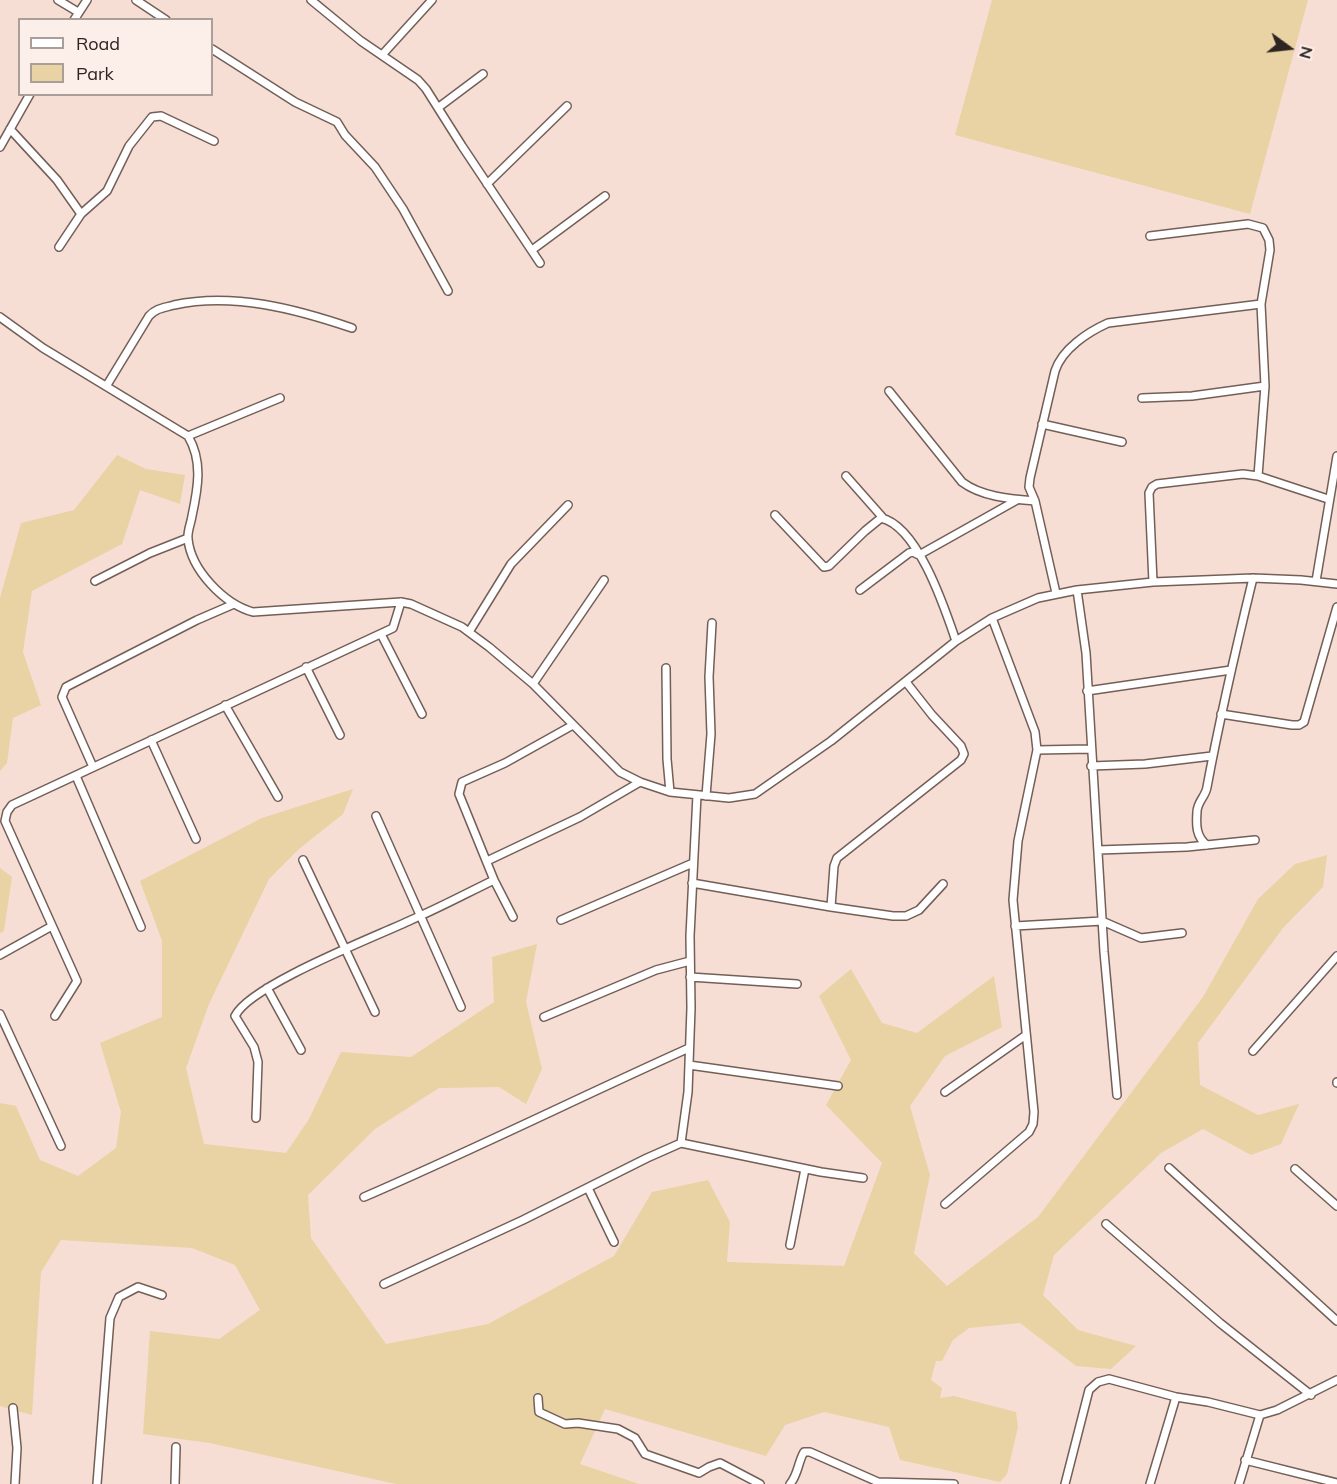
<!DOCTYPE html>
<html>
<head>
<meta charset="utf-8">
<style>
  body { margin:0 }
  #map { position:relative; width:1337px; height:1484px; overflow:hidden; background:#f6ded5; font-family:Mulish,sans-serif }
  canvas { display:block }
  .legend { position:absolute; left:18px; top:18px; width:195px; height:78px; box-sizing:border-box; background:#fceee8; border:2px solid #aa9e99; margin:0; padding:8px 10px; list-style:none; font-size:18px; color:#2e2522 }
  .legend li { display:flex; align-items:center; gap:12px; height:30px }
  .legend b { width:30px; border:2px solid #aa9e99 }
  .north { position:absolute; left:1259px; top:18px; width:60px; height:60px; -webkit-text-stroke:4px #fceee8; paint-order:stroke; rotate:105deg; font-size:16px; font-weight:700; line-height:24px; text-align:center; color:#2e2522 }
  .north::after { content:''; display:block; margin:auto; width:21px; height:27px; background:#2e2522; clip-path:polygon(50% 0,100% 100%,50% 72%,0 100%) }
</style>
</head>
<body>
<div id="map">
<canvas width="1337" height="1484"></canvas>
<ul class="legend">
<li><b style="height:8px;background:#fff"></b>Road</li>
<li><b style="height:16px;background:#e9d2a3"></b>Park</li>
</ul>
<div class="north">N</div>
</div>
<script>
const c = document.querySelector('canvas').getContext('2d');
c.lineJoin = 'round';
function fillPath(path, color) {
  c.fillStyle = color;
  c.fill(path, 'evenodd');
}
function strokePath(path, color, width, dash) {
  c.strokeStyle = color;
  c.lineWidth = width;
  c.lineCap = dash ? 'butt' : 'round';
  c.setLineDash(dash || []);
  c.stroke(path);
}
fillPath(new Path2D(`
  M992 0H1308L1250 214 955 135Z
  M117 455 146 469 185 475 180 504 140 490 122 544 32 591 23 652 41 705 13 718 7 763 0 771V598L21 523 74 510Z
  M353 789 343 814 299 849 269 879 209 1004 186 1068 204 1144 286 1153 309 1119 341 1052 411 1057 494 1002 492 957 537 944 526 1002 542 1069 526 1104 499 1087 439 1088 375 1129 308 1195 311 1238 386 1344 488 1324 614 1256 652 1192 708 1180 730 1222 727 1262 844 1266 882 1163 826 1105 851 1060 819 996 851 969 882 1023 917 1033 994 976 1002 1027 945 1056 910 1106 930 1175 914 1253 947 1286 1038 1217 1203 997 1258 899 1295 864 1327 855 1323 887 1283 928 1198 1043 1200 1085 1258 1115 1299 1104 1281 1144 1251 1155 1203 1129 1161 1153 1054 1255 1043 1295 1078 1330 1136 1346 1111 1369 1076 1366 1020 1323 969 1328 953 1340 942 1361H936L931 1380 942 1388 940 1398 954 1396 1016 1412 1018 1427 1007 1474 1000 1482 900 1460 889 1427 824 1412 785 1425 766 1456 605 1409 580 1464 639 1484H396L210 1443 143 1434 150 1331 219 1339 260 1310 235 1265 192 1248 61 1240 41 1272 32 1415 0 1406V1103L16 1106 40 1160 78 1176 116 1148 121 1112 100 1043 162 1017V941L140 881 262 818Z
  M0 868 12 877 4 931 0 933Z`), '#e9d2a3');
const minor = new Path2D(`
  M58 0 78 12
  M136 0 166 20
  M311 0 361 41 418 80 426 89 462 146 540 263
  M74 20 87 0
  M212 49 295 102 337 122 345 135 375 167 403 209 448 291
  M382 55 432 0
  M439 107 483 74
  M10 129 57 180 81 214
  M0 147 30 94
  M487 184 567 106
  M1150 236 1248 224 1263 228 1269 240 1270 250 1261 304 1265 386 1258 476
  M59 247 81 214 107 191 129 146 152 117 161 116 214 141
  M532 250 605 196
  M0 317 43 348 188 436C203 461 198 488 192 516 191 523 187 532 188 539 191 570 224 604 253 612L401 602 411 604 462 627 489 647 533 684 620 772 640 782 670 792 729 798 755 794 831 741 956 641 992 618 1038 598 1077 590 1153 582 1253 578 1301 580 1337 584
  M107 385 149 316C156 308 164 308 174 305 233 292 296 309 352 328
  M889 391 962 482C982 497 1011 499 1035 501
  M1142 398 1192 396 1265 386
  M1042 424 1122 442
  M188 436 280 398
  M846 476 884 519
  M775 515 824 567 829 566 865 531 881 518C918 526 945 609 956 641
  M95 581 150 553 188 538
  M1316 581 1337 456
  M1153 582 1149 493 1152 487 1157 484 1243 474 1258 476 1328 499
  M860 590 909 553 913 552 919 555 1017 500
  M1077 590 1086 653 1104 952 1117 1095
  M1056 593 1035 501 1029 487 1030 478 1055 371C1062 349 1088 332 1108 323L1261 304
  M469 632 511 564 568 505
  M381 634 422 714
  M306 667 340 735
  M666 668 667 759 670 792
  M533 684 604 580
  M1087 691 1231 670
  M225 705 278 797
  M1221 714 1292 725H1299L1304 722 1337 607
  M151 740 196 839
  M1037 750 1090 749
  M1091 766 1145 764 1212 756
  M93 767 62 697 66 687 197 620 234 604
  M76 776 141 927
  M706 796 711 734 709 677 712 623
  M376 816 461 1007
  M1207 845C1196 837 1196 825 1197 812 1197 802 1206 796 1207 787 1220 717 1236 648 1253 578
  M1098 850 1187 847 1255 840
  M303 860 375 1012
  M487 861 580 817 640 782
  M692 883 831 907 893 916H906L919 910 943 884
  M831 907 834 866 837 858 961 760 964 754 961 746 932 715 906 682
  M513 917 494 880 459 794 462 782 505 763 573 725
  M561 920 693 863
  M1015 926 1102 921 1141 938 1182 933
  M0 955 52 926
  M690 977 797 984
  M267 988 301 1050
  M0 1014 61 1146
  M55 1016 77 981 5 821 7 812 12 805 393 628 401 602
  M544 1017 656 970 690 961
  M1253 1051 1337 956
  M689 1065 838 1086
  M1337 1082V1083
  M945 1092 1026 1035
  M256 1118 258 1062 254 1047 235 1016C250 985 375 937 411 920 439 908 467 893 494 880
  M681 1143 821 1172 863 1178
  M1169 1168 1337 1321
  M1295 1169 1337 1206
  M588 1188 614 1242
  M364 1197C473 1150 580 1097 689 1048
  M945 1204 1029 1132 1033 1124 1034 1112 1013 900 1018 841 1037 750 1035 732 992 618
  M1106 1224 1220 1323 1311 1395
  M790 1245 805 1169
  M384 1284 523 1220 647 1158 681 1143 688 1092 691 1008 690 936 697 795
  M538 1398 539 1412 565 1424 578 1423 618 1429 635 1438 645 1454 699 1473 709 1467 720 1463 760 1484
  M13 1408 17 1448 15 1484
  M1245 1460 1337 1483
  M97 1484 110 1318 119 1297 138 1287 162 1295
  M175 1484 176 1447
  M790 1484C798 1475 798 1462 804 1452H810L878 1482 954 1484
  M1065 1484 1089 1390 1098 1382 1109 1379 1176 1397 1208 1402 1260 1415 1277 1410 1337 1380
  M1150 1484 1176 1397
  M1239 1484 1260 1415`);
strokePath(minor, '#735f57', 10);
strokePath(minor, '#fff', 7);
</script>
</body>
</html>
